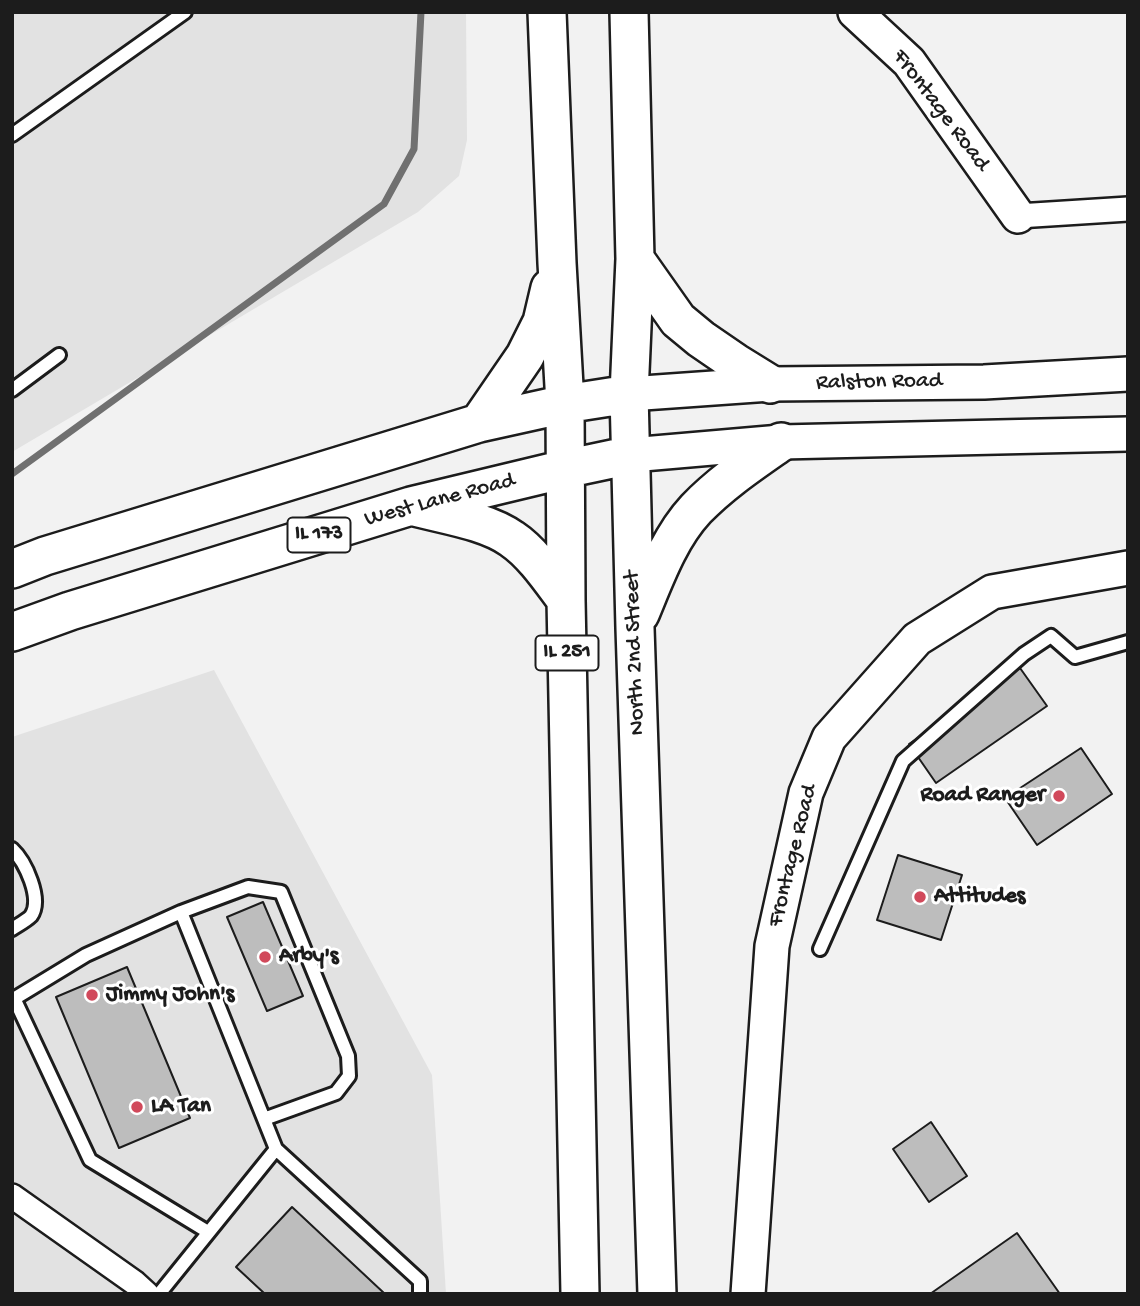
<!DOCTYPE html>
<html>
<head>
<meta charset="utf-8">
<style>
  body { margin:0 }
  #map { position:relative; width:1140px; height:1306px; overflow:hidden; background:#f2f2f2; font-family:"Gochi Hand",sans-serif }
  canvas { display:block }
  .frame { position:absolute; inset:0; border:14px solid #1c1c1c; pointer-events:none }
</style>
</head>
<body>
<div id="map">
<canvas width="1140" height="1306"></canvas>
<div class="frame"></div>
</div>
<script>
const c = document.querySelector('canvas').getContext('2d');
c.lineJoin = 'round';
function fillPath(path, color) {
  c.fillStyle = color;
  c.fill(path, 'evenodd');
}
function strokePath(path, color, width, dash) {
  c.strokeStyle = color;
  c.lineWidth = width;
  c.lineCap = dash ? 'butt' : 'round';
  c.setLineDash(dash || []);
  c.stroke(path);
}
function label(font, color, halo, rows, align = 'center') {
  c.font = font + ' "Gochi Hand",sans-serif';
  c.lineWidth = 6;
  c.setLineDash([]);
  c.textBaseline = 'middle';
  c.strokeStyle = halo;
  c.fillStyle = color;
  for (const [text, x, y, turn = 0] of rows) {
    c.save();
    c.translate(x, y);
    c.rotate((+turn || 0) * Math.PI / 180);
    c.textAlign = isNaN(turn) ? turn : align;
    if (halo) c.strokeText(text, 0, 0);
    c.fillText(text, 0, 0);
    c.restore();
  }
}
fillPath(new Path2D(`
  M12 12H466L467 140 459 176 418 212 12 452Z
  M214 670 432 1075 446 1294H12V737Z`), '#e2e2e2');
strokePath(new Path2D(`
  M12 474 384 204 414 149 421 12`), '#707070', 7);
const building = new Path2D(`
  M1020 668 1047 706 936 783 909 744Z
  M1081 748 1112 794 1037 845 1005 798Z
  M898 855 962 875 941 940 877 920Z
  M263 902 303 996 267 1011 227 917Z
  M127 967 190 1118 119 1148 56 997Z
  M931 1122 967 1176 929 1202 893 1149Z
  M292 1207 385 1294H265L236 1267Z
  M1017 1233 1060 1294H930Z`);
fillPath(building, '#bdbdbd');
strokePath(building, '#1c1c1c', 2);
const lane = new Path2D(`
  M12 135 185 12
  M12 390 59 355
  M12 849C25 861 43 899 31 916 26 921 18 925 12 929
  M181 912 276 1149 420 1281V1294
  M820 949 903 761 1024 654 1051 636 1075 657 1128 642
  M14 998 90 1160 208 1232
  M12 1000 86 955 181 912 248 887 281 892 348 1056 349 1076 336 1093 264 1119
  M159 1294 276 1149`);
const street = new Path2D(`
  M1018 216 1128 209
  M12 1196 135 1283 147 1294`);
const secondary = new Path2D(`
  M855 12 909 62 1018 216
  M629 394 770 384 984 382 1128 374
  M631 455 781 442 1128 434
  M748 1294 772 946 806 793 829 738 917 639 992 592 1128 568`);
const primary = new Path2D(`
  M547 12 557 263 565 404 566 600 580 1294
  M629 12 635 259 629 394 635 628 657 1294
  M635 259 678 320 701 339 736 363 770 384
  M479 423 525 356 542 322 550 288
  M415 507C445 515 487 521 512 539 533 553 551 580 566 600
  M12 569 45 556 479 423 565 404 629 394
  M640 614C655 578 669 538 696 509 721 483 751 463 781 442
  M12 632 70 611 411 506 565 469 631 455`);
strokePath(lane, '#1c1c1c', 18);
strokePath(street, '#1c1c1c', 28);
strokePath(secondary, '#1c1c1c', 38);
strokePath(primary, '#1c1c1c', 42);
strokePath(lane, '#fff', 12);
strokePath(street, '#fff', 23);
strokePath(secondary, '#fff', 33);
strokePath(primary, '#fff', 37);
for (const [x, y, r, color] of [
  [1059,796,7,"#d1495b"],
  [920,897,7,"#d1495b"],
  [265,957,7,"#d1495b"],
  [92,995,7,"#d1495b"],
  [137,1107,7,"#d1495b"]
]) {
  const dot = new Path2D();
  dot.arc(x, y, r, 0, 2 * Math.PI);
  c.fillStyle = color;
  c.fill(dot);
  strokePath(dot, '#fff', 2.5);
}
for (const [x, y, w] of [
  [319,535,63],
  [567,653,63]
]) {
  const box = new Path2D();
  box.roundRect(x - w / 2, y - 17.5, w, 35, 5);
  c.fillStyle = '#fff';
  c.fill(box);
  strokePath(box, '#1c1c1c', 2);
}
label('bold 21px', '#1c1c1c', null, [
  ["IL 173",319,535],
  ["IL 251",567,653]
]);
label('23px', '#1c1c1c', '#fff', [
  ["Frontage Road",940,111,53],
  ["Ralston Road",879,383,-1],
  ["West Lane Road",440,501,-15],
  ["North 2nd Street",636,653,-92],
  ["Frontage Road",794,856,-76]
]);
label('bold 23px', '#1c1c1c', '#fff', [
  ["Road Ranger",1045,796,"right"],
  ["Attitudes",934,897],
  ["Arby's",279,957],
  ["Jimmy John's",106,995],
  ["LA Tan",151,1107]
], 'left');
</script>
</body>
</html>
